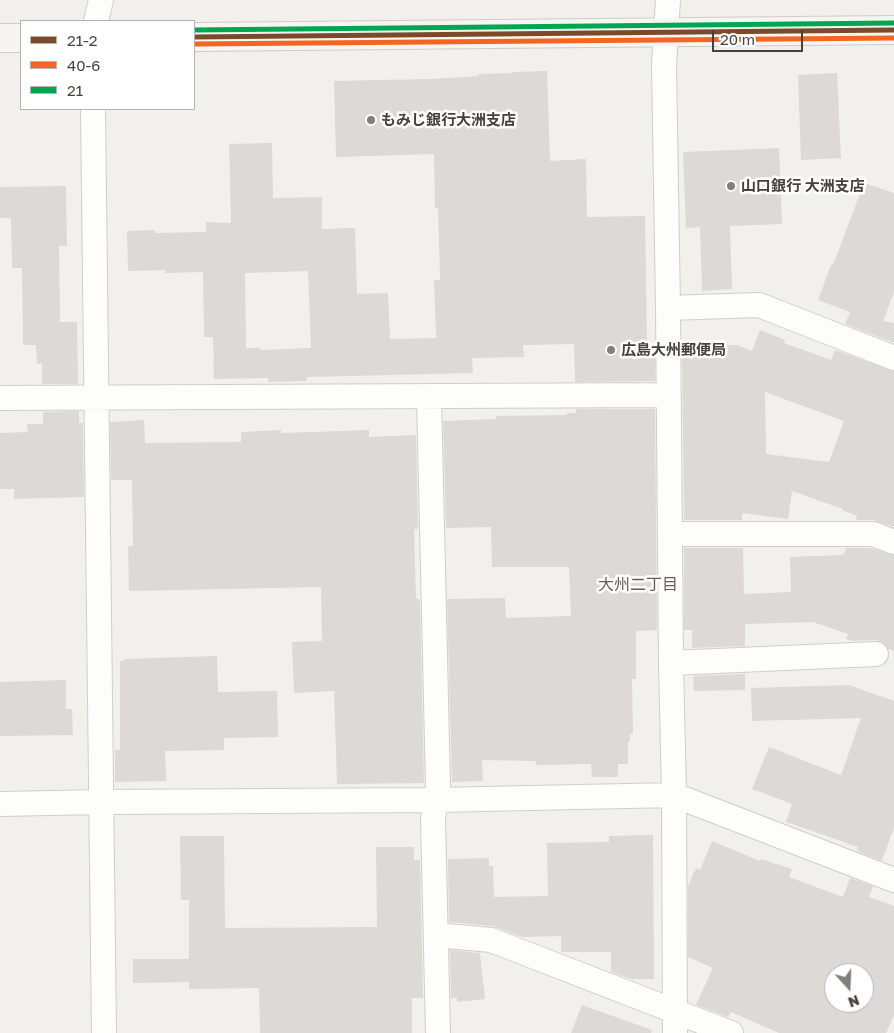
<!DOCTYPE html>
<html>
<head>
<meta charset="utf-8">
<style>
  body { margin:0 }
  #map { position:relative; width:894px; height:1033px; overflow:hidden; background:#f2f0ed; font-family:"Golos Text",sans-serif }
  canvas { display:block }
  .legend { position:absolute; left:20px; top:20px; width:175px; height:90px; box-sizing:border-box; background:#fff; border:1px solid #b6b3b0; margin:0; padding:6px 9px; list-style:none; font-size:15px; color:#48413a }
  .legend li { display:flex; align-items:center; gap:10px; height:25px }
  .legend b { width:25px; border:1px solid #b6b3b0 }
  .north { position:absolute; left:824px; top:963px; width:50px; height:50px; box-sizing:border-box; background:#fff; border:1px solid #b6b3b0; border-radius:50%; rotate:160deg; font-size:14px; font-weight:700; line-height:20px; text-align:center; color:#48413a }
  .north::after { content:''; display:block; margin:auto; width:18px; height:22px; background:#847e79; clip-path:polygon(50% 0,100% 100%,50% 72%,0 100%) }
  .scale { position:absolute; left:712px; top:30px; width:91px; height:22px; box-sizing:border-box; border:2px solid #48413a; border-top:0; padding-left:6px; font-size:15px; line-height:18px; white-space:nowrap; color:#48413a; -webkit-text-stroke:4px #fff; paint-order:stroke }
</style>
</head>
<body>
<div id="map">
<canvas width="894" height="1033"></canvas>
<ul class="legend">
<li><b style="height:6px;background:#7a4b2a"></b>21-2</li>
<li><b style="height:6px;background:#f26522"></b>40-6</li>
<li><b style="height:6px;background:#00a651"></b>21</li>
</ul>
<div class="north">N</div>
<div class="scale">20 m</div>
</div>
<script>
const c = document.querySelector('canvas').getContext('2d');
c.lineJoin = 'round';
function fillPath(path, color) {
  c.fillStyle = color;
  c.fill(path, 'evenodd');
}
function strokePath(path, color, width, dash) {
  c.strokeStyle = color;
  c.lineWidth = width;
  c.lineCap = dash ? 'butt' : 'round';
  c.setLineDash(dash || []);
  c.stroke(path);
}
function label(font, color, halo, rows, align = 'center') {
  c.font = font + ' "Golos Text","Noto Sans JP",sans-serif';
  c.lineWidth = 5;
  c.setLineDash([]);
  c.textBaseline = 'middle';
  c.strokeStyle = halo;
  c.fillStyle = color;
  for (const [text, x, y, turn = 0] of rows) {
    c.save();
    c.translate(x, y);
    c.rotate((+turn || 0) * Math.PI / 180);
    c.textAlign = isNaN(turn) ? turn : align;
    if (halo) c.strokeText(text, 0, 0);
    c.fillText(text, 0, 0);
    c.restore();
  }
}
fillPath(new Path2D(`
  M547 71 550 161 586 159 587 217 645 216 647 346H655V381L575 382 574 344 523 345 524 357 472 358 473 373 307 377V381L268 382V378L214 379 213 337H204L203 272 165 273V270L128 271 127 231 155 230V233L206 232V222L231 223 229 144 272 143 273 198 322 197V229L355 228 357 294 388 293 390 339 436 338 434 280H440L438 208H435L434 154 336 157 334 81 430 79 478 76V74L513 73V72ZM308 271 311 348 260 350V348H246L245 273Z
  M837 73 841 158 801 160 798 75Z
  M779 148 782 224 730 226 732 289 702 291 700 227 686 228 683 152Z
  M864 183 894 193V292L883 321 894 323V343L845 324 850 312 818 300 831 265H833Z
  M66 186 67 246H59L60 322H77L78 384H42V363L37 364 36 345H23L22 268H12L11 218H0V187Z
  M760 330 785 340 784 343 831 360 835 350 894 371V527L873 520H856L857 516 842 510 843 509 792 491 788 519 742 513V520H684L682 346 737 345 752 351ZM765 392 844 421 829 462 766 454Z
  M576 409H655L657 630 636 631V679H632L633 733 630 734V742H628V764H618V777H592L591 764 536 765V761L482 760 483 781 452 782 447 599 505 598 506 618 571 616 569 567H492L491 527 446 528 443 421 496 419V416L567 415V413H576Z
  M79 411V423H83L84 497 14 499V489H0V433L28 432 27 424H43V412Z
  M144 420 145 443 241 442V432L281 430V433L369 430V437L416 435 418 529H414L416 598 420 600 424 783 337 784 334 691 294 693 292 642 322 641 321 587 129 591 128 546H133L132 480H111L110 422Z
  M684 548H743L744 594 791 592 790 557 844 555 846 548H870L894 555V651L888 649 882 642 875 640 852 641 846 639 848 634 813 622 745 624V646L692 648V630H684Z
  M217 656 218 692 277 691 278 737 224 738V750L165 751 166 781 115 782V750H120V661H124V659Z
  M745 674V690L694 691 693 676Z
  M66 680V709H72L73 735 0 736V682Z
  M849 685 894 701V827L882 861 860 852 857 850 858 847 786 822 792 804 752 789 769 747 841 775 861 718 752 721 751 688Z
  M653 835 654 979H631L611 972V952H561V936L522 937 492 926 449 922 448 859 489 858V866H493L494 897 548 896 547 843 609 842V836Z
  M180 836H224L225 928 377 927 376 847H414V860H420L423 998H412V1033H260L259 988 189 989V982L133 983V959H189V900H181Z
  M712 841 760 861 761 859 792 869 789 877 843 897 850 878 873 886 869 897 894 906V1015L886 1033H779L731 1012 728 1017 696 1005 713 968 688 957V886L696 868 700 870ZM834 973H864V1003H834Z
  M450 950 480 953 485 999 457 1002V998H451Z
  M582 1005 652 1030 651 1033H571Z`), '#dcd9d6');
const street = new Path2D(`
  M668 0 664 65 668 308 671 663 674 795 675 1033
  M96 21 101 0
  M93 109 104 1033
  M668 308 759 305 894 358
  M429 397 438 786 433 819 438 1033
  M0 398 668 395
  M671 534H873L894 542
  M671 663 876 654
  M0 804 102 802 436 800 674 795 894 880
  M436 935 491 940 731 1033`);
const secondary = new Path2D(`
  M194 37 894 30
  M0 38H21`);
strokePath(street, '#d0cecb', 26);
strokePath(secondary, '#d0ccc5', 30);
strokePath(street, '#fdfdfc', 24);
strokePath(secondary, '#f6f5f1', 28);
strokePath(new Path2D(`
  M194 37 894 30`), '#7a4b2a', 5);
strokePath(new Path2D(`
  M194 44 894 38`), '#f26522', 5);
strokePath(new Path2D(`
  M194 30 894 23`), '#00a651', 5);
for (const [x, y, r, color] of [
  [371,120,5,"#847e79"],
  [731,186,5,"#847e79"],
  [611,350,5,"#847e79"]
]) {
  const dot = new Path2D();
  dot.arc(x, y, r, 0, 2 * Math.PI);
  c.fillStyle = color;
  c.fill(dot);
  strokePath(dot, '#fff', 2);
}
label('bold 15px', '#48413a', '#fff', [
  ["もみじ銀行大洲支店",381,120],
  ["山口銀行 大洲支店",741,186],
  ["広島大州郵便局",621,350]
], 'left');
label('16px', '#695f52', '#fff', [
  ["大州二丁目",638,585]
]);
</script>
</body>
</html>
